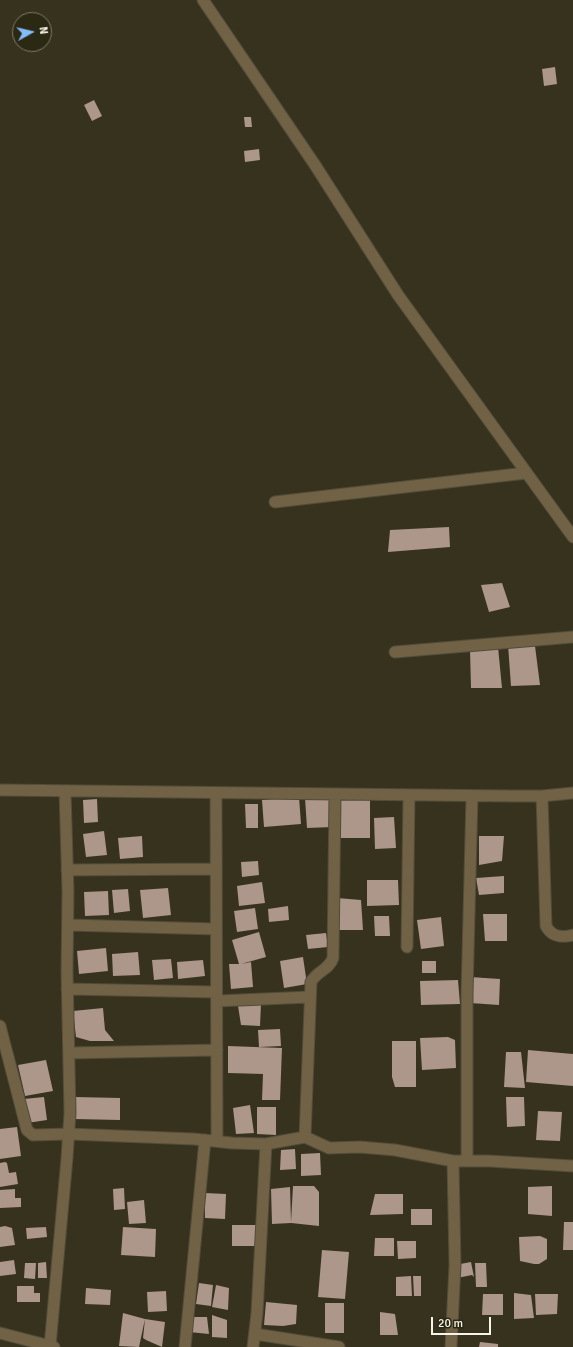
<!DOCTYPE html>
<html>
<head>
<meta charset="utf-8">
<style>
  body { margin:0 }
  #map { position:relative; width:573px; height:1347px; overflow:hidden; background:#36321e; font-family:Signika,sans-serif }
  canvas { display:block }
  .north { position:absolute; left:12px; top:12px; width:40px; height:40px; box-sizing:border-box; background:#2b2814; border:1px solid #7d7a69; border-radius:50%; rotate:82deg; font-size:11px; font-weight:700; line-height:16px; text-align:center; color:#f7f5e9 }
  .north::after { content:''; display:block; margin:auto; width:14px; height:18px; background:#83bcfb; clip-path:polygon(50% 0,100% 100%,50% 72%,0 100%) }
  .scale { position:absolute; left:431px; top:1317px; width:60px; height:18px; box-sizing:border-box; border:2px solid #f7f5e9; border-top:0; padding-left:5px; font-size:12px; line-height:14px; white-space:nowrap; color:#f7f5e9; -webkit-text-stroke:3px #2b2814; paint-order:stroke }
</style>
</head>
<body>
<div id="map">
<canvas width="573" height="1347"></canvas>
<div class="north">N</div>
<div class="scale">20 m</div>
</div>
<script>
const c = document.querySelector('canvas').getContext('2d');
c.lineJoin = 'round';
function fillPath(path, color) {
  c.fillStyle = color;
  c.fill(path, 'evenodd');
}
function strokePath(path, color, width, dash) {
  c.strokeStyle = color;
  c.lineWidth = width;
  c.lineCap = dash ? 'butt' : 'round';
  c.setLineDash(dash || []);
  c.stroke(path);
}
fillPath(new Path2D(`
  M555 67 557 84 544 86 542 69Z
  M94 100 102 116 92 121 84 105Z
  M244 117H251L252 127H245Z
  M259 149 260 160 245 162 244 151Z
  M449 527 450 547 388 552 390 530Z
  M502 583 510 607 489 612 481 585Z
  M508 645 535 646 540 685 511 686Z
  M498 647 502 688H471L470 650Z
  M299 797 301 824 264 827 262 800Z
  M331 797 333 827 307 828 305 798Z
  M97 799 98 822 84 823 83 800Z
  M339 800H370V838H340Z
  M245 804H258V828H246Z
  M394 817 396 848 375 849 374 818Z
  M104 831 107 855 86 857 83 834Z
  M142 836 143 857 120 859 118 838Z
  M479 836H504L502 861 479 865Z
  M258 861 259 875 242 877 241 862Z
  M504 876V893L479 895 476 878Z
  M367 880H398L399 905 367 906Z
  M262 882 265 903 239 906 237 886Z
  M168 888 171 915 143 918 140 890Z
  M128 889 130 911 114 913 112 890Z
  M108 891 109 915 85 916 84 892Z
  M337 898 361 900 363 930H338Z
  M288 906 289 920 269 922 268 909Z
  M255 908 258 929 237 932 234 911Z
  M483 914H507V941H485Z
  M374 916H389L390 936H375Z
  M441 917 444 946 421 949 417 920Z
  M259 932 266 957 241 964 251 962 253 987 231 989 229 964H239L232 940Z
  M326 933 328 947 308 949 306 935Z
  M106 948 108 971 79 974 77 951Z
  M138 952 140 975 113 976 112 954Z
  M303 957 307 984 284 988 280 961Z
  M171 959 173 978 154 980 152 960Z
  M203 960 205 976 178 979 177 962Z
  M422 961H436V973H422Z
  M470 977 500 979 499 1005 470 1003Z
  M458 980 460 1004 421 1005 420 981Z
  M261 1004 260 1026 241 1025 238 1006Z
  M103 1008 105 1030 114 1041H90L76 1037 73 1011Z
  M280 1029 281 1046 259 1047 258 1030Z
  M448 1037 455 1040 456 1068 422 1070 420 1038Z
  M392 1041H416V1087H395L392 1077Z
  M228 1046 282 1048 280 1100H262L263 1074 228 1073Z
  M528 1050 573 1054V1086L526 1082Z
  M506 1052H521L525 1088 504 1087Z
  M46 1060 53 1091 25 1096 18 1065Z
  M44 1097 47 1120 27 1123 24 1099Z
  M75 1097 120 1098V1120L74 1119Z
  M506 1097H524L525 1126 507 1127Z
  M250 1105 254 1133 236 1134 233 1108Z
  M257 1107H276V1135L257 1134Z
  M538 1111 562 1112 560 1141 536 1140Z
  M17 1127 21 1156 0 1159V1129Z
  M295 1149 296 1169 280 1170 281 1150Z
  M320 1153 321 1175 301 1176V1154Z
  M5 1162 7 1163 9 1173 16 1172 18 1184 0 1187V1163Z
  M293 1186H314L319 1192V1226L291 1223 272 1224 271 1189 290 1187 291 1222Z
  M552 1186V1216L528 1214V1187Z
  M124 1188 125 1209 114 1210 113 1189Z
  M15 1189V1198H21V1207L0 1208V1190Z
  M205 1193 226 1194 225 1219 205 1218Z
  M375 1194H403V1214L370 1215Z
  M144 1200 146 1223 129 1224 127 1202Z
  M411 1209H432V1225H411Z
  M564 1222H573V1250H563Z
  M232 1225H259V1246H232Z
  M5 1226 12 1228 15 1245 0 1247V1227Z
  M46 1227 47 1237 27 1239 26 1228Z
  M123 1227 156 1229 155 1257 121 1255Z
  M540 1236 547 1239V1259L539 1264H534L520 1261 519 1237Z
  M375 1238H394V1256H374Z
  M397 1241H416V1258L398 1259Z
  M322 1250 349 1252 345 1299 318 1297Z
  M14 1260 16 1274 0 1276V1262Z
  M46 1262 47 1278H38V1263Z
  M471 1262 474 1277 472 1275 457 1278 455 1265Z
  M25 1263H36L35 1279 24 1278Z
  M475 1263H486L487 1287H476Z
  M411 1276 412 1296H396V1277Z
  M413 1276H421V1296H414Z
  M199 1283 213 1285 211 1306 196 1304Z
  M216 1285 229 1288 228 1310 212 1307Z
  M17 1286H34V1293H40V1302H17Z
  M86 1288 111 1290 110 1305 85 1304Z
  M166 1291 167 1311 148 1312 147 1292Z
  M514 1293 531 1295 534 1318 514 1319Z
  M483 1294H503V1315H482Z
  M535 1294H558L557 1314 536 1315Z
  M266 1302 297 1305 296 1324 283 1326 264 1325Z
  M325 1303H344V1333H325Z
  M380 1312 395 1314 398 1335H380Z
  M123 1313 145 1319 139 1347 119 1346Z
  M212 1315 227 1320V1338L212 1337Z
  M192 1317H207L209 1334 189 1332Z
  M145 1319 165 1322 162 1347 146 1340 143 1338Z
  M480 1342 498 1344V1347H479Z`), '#ad968a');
const minor = new Path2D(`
  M275 502 526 473
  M395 652 573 637
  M0 790 511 796H542L573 793
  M216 793 217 1141
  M542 796 546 926C552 937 561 938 573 935
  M67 870 216 869
  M68 925 216 929
  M407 947 409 795
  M67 989 216 992
  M217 1001 310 997
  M0 1026 27 1130 33 1135 69 1134 194 1139 232 1143 266 1144 305 1137 329 1148 360 1147 395 1150 453 1161H489L573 1166
  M69 1053 217 1050
  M305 1137 311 982C317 971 329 970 333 958L335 794
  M467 1161V994L472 796
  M255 1334 339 1347
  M50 1346 67 1158 70 1113 67 971 68 892 65 791
  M185 1347 205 1140
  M253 1347 257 1313 266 1144
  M451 1347 455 1265 453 1161`);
const tertiary = new Path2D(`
  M203 0 315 165 398 295 573 537
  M0 1333 54 1347`);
strokePath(minor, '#514d3a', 13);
strokePath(tertiary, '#514d3a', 13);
strokePath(minor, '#716145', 11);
strokePath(tertiary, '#716145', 11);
</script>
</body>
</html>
